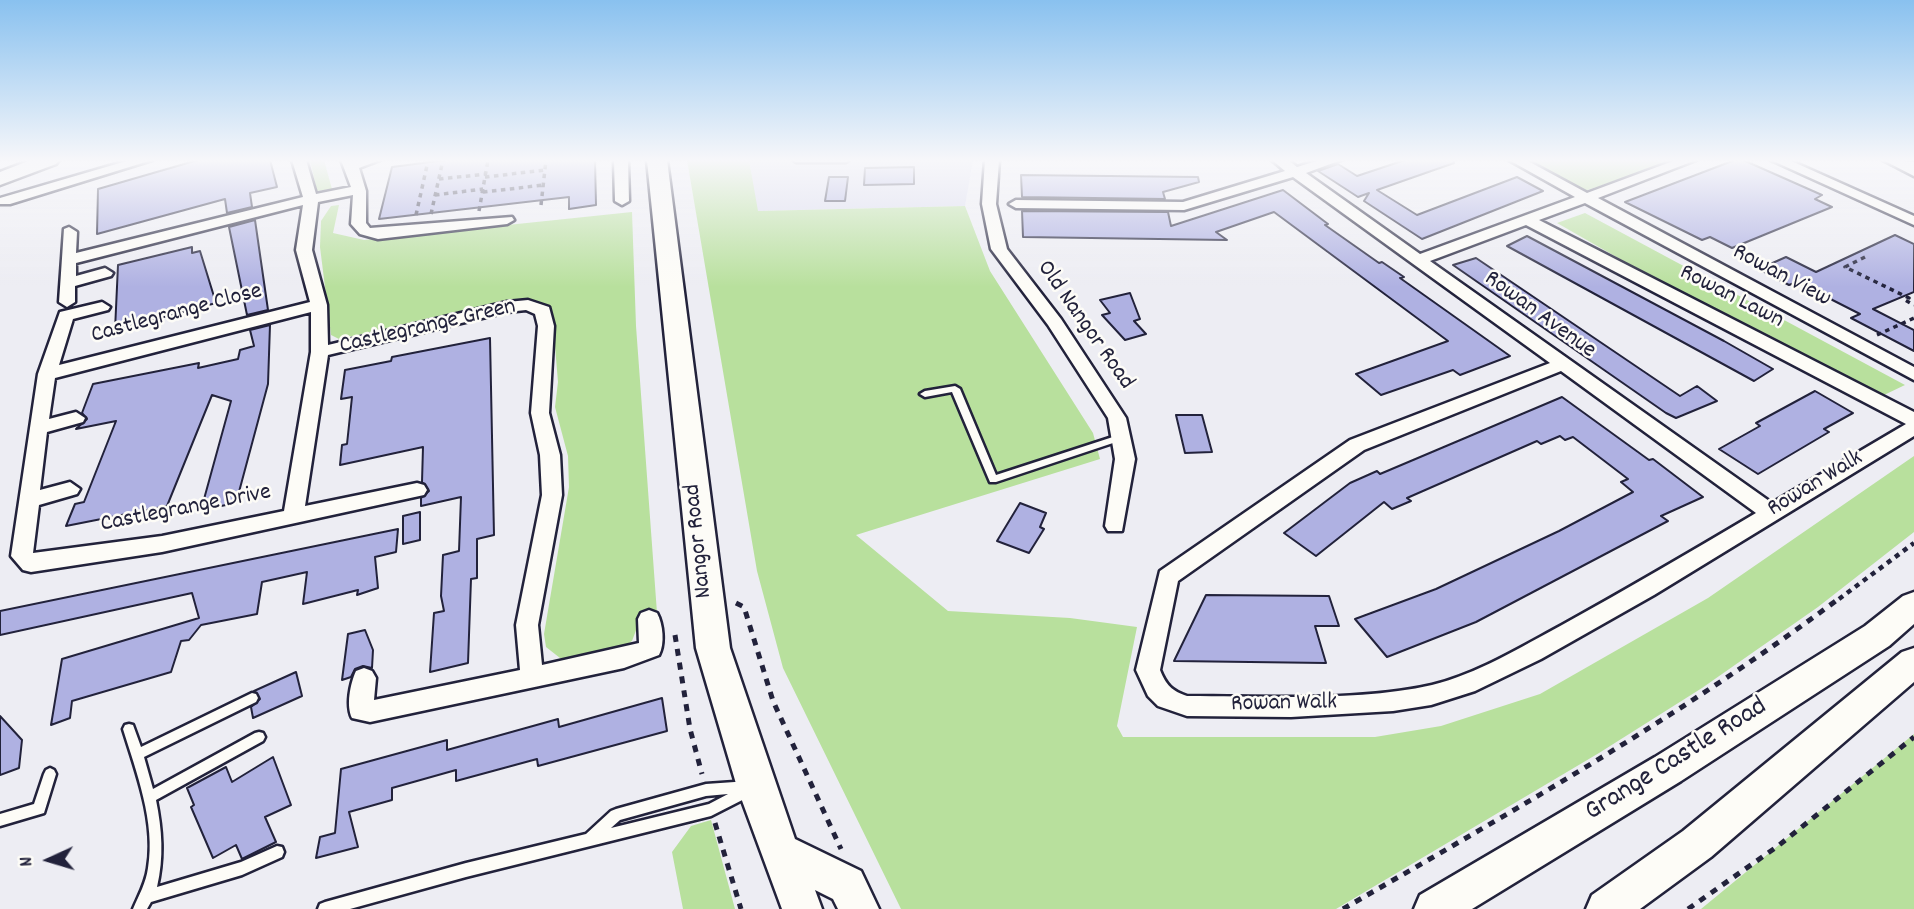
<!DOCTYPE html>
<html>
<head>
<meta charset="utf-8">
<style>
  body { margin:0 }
  #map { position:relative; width:1914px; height:909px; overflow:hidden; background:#ededf3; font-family:Dekko,sans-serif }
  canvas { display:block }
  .north { position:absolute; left:14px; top:825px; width:70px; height:70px; -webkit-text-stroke:5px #fdfcf7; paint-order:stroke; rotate:266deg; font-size:19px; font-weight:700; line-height:28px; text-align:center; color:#22223b }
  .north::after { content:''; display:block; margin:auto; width:24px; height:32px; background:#22223b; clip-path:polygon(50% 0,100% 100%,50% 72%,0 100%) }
</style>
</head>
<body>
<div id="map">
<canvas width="1914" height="909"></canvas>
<div class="north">N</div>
</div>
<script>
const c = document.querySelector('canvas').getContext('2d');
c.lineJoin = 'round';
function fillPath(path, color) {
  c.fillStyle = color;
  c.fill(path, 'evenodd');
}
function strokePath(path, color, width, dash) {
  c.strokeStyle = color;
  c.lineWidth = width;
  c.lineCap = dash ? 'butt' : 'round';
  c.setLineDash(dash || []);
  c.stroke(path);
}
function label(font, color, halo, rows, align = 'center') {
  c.font = font + ' Dekko,sans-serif';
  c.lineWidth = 5;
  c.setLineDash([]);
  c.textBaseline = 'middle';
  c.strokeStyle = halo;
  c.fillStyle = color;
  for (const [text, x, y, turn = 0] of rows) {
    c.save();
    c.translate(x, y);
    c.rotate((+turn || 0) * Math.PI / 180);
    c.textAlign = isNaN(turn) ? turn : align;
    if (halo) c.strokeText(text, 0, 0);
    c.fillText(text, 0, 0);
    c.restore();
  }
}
fillPath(new Path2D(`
  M749 160H973L965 206 757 211Z`), '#dadbee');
fillPath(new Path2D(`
  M310 160H324L332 189 317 191Z
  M687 160H749L758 211 965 206 990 271 1093 433 1100 459 856 535 948 611 1070 618 1137 627 1117 726 1123 737H1375L1441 726 1540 694 1708 598 1914 456V532L1818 607 1702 688 1599 753 1336 909H901L783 668 757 571Z
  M1523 160H1675L1582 192Z
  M339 205 333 233 364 240 632 212 636 326 657 613 641 617 632 641 623 647 571 660 560 658 546 647 544 634 569 487 568 456 555 407 558 382 552 310 536 303H509L339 339 331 335 320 247 321 221 331 206Z
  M1585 213 1905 385 1884 395 1627 263 1557 223Z
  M1914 734V909H1701Z
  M711 820 735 909H683L672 852 691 826Z`), '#b8e09d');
const building = new Path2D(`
  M198 160H270L277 187 250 193 252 207 227 213 225 199 97 234 98 189Z
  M446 160H595L596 205 569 209V197L379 219 392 167Z
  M1405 160H1454V163L1377 190 1417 215 1517 177 1543 191 1422 239 1364 201 1369 193 1358 197 1318 171 1338 164 1357 176Z
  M1735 160H1743L1822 195 1815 199 1832 207 1732 248 1710 237 1702 240 1625 202Z
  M914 167V184L864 185 865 168Z
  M1021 175 1198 177 1199 182 1163 192 1165 199 1022 197Z
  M829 177H848L845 201H825Z
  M1283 190 1328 224 1325 225 1379 263 1382 262 1404 277 1400 278 1510 356 1460 375 1453 370 1381 395 1356 374 1448 341 1274 212 1216 232 1227 240 1023 237 1022 211 1168 212 1171 226Z
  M255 220 268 310 247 315 229 227Z
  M1895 235 1914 244V292L1873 309 1914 330V351L1851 318 1860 314 1797 282 1789 285 1759 269 1786 257 1816 272Z
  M1527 236 1724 341 1773 369 1754 381 1507 246Z
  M192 247V253L200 251 216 303 115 330 118 265Z
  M1476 258 1680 396 1697 386 1717 401 1676 418 1666 413 1453 265Z
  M1130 293 1140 319 1134 321 1146 334 1125 340 1102 315 1110 313 1100 300Z
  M270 325 268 384 236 503 201 510 231 401 212 395 167 506 66 526 75 504 84 502 116 421 76 429 87 419 82 413 93 384 199 363 198 368 238 359 240 350 254 346 250 330Z
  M490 338 494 535 477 539V578L471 579 468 663 430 672 434 613 444 611 441 596 443 555 459 551 461 497 421 506V498L429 491 422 482 423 447 340 465 342 445 347 444 352 397 341 399 345 370 391 361 392 357Z
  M1815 391 1853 413 1824 429 1829 432 1758 474 1719 449 1760 426 1756 423Z
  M1562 397 1649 460 1653 459 1703 497 1661 516 1668 521 1476 622 1387 657 1355 619 1436 589 1559 531 1633 492 1621 482 1628 479 1573 437 1565 440 1560 436 1541 444 1537 441 1407 498 1411 501 1392 509 1384 502 1316 556 1284 533 1350 483 1377 471 1380 474Z
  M1176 415H1202L1212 452 1185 453Z
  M1020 503 1046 513 1040 527 1044 529 1029 553 997 541Z
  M420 512V540L403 544V516Z
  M398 529 396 552 375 557 378 588 357 595 358 590 303 604 307 572 262 582 257 614 201 625 189 640 181 641 171 672 72 701 70 718 51 725 62 659 199 618 192 593 0 635V611Z
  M1206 595 1329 596 1339 626H1315L1326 663 1174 661Z
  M365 630 373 650 372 668 363 666 355 669 351 677 342 680 348 634Z
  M296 672 302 696 253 718 251 707 260 699 254 691Z
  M662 698 667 731 538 766 537 759 456 781V770L392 788V800L349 812 358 847 316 858 320 837 335 833 341 769 447 740V750L558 719 559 727Z
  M0 716 22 740 19 768 0 775Z
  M273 757 291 805 265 817 276 842 242 859 236 845 213 858 191 807 194 805 187 788 226 767 232 782Z`);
fillPath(building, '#afb1e2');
strokePath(building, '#22223b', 2);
const lane = new Path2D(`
  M793 160H849L846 162H796Z
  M955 386 960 389 996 475 1119 435H1125L1127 437 1125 439 996 482H990L952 392 925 397 920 394 925 391Z
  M252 693 256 694 258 698 256 702 144 757 153 789 255 733 259 732 263 733 265 737 263 741 156 800C162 830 164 857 157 887L241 862 277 846 282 847 284 852 282 857 242 875 151 902 147 909H133C139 895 146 883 148 868 156 823 136 771 123 729L125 725 129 724 133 725 141 747Z
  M50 768 54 770 56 774 44 813 0 826V814L34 804 44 774 46 770Z
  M749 781 754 783 757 789 756 793 711 816 466 877 350 909H318L320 904 325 902 466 863 586 834 611 811 616 809 706 784ZM728 794 709 804 611 828 620 820 706 796Z`);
const street = new Path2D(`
  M130 160H152L10 204H0V198Z
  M292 160H306L316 194 351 187 341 160H380L359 168 366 191V223L370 228 512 217 514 220 507 224 378 239 360 234 351 224 353 195 318 202 312 250 327 305 328 345 507 302 528 300 549 307 554 326 549 413 560 455 562 495 538 625 542 665 639 643 638 619 641 613 649 610 657 613C663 624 665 644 659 655L624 668 370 722 352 718C346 706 350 684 356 671L364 668 372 671 376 678 374 700 520 670 516 625 542 495 540 455 531 413 538 326 535 314 526 310 507 312 328 355 305 506 417 483 424 485 427 490 424 495 162 552 31 572 23 570 11 556 38 374 60 312 102 302 110 307 108 310 73 319 59 365 310 302 296 250 303 205 76 263V276L105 268 113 273 111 276 75 286V302L67 307 59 302 64 229 69 227 77 232 76 253 303 197ZM311 312V352L284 511 162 536 33 553 39 505 77 494 80 489 70 482 40 490 47 432 83 422 85 418 76 412 49 419 55 378Z
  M614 160H628L629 201 622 205 615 201Z
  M985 160H999L996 204 1007 249 1061 319 1126 418 1135 459 1122 531H1108L1105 526 1115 459 1108 418 1048 325 991 249 982 204Z
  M1272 160H1288L1297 167 1320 160H1341L1306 173 1420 254 1575 197 1509 160H1526L1587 193 1676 160H1696L1598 198 1914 367V380L1585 203 1539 220 1914 412V436L1654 595 1541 659 1475 691 1431 705 1393 711 1291 717 1187 716 1158 706 1148 696 1136 670 1160 571 1350 440 1550 363 1293 177 1184 210 1016 208 1009 204 1016 200 1183 202 1285 171ZM1526 225 1906 424 1772 503 1430 261ZM1561 371 1756 513C1692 551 1627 589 1562 625 1521 647 1477 674 1432 685 1357 702 1264 696 1187 696 1172 691 1166 685 1160 670L1178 581 1364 450Z
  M1771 160H1789L1914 216V225Z`);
const secondary = new Path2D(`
  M31 160H59L56 164 0 185V172Z
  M647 160H667L730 648 795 839 861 871 879 909H838L833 899 815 890 822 909H782L737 787 696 648Z
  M1883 160 1914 162V176Z
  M1914 592V624L1889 646 1681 781 1472 909H1414L1420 895 1655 757 1865 626 1903 596Z
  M1914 648V682L1711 857 1640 909H1586L1592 895 1683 831 1902 652Z`);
strokePath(lane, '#22223b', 5);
strokePath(street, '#22223b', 5);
strokePath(secondary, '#22223b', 5);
strokePath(new Path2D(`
  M485 177 545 170
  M439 179 486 174
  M483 192 544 185
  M435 195 483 189
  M541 205 546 160
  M479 211 488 160
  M431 214 443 160
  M416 215 428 161
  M1865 257 1845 267 1909 298 1905 300 1914 305
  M1877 335 1914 318`), '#22223b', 3.5, [4.5, 4.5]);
strokePath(new Path2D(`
  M1839 599 1914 543`), '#22223b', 4.5, [5, 5]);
strokePath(new Path2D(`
  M736 603 744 607 773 701 841 849
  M675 635 690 729 702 774
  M715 823 741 909
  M1343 909C1513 811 1683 715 1841 597
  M1688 909 1778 846 1914 737`), '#22223b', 5, [7, 7]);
fillPath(lane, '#fdfcf7');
fillPath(street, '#fdfcf7');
fillPath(secondary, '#fdfcf7');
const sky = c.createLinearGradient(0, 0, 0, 287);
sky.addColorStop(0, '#89c1ef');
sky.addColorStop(0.56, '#f7f7fa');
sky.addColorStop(1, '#f7f7fa00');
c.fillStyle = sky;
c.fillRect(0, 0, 1914, 287);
label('24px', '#22223b', '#fdfcf7', [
  ["Rowan View",1781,277,28],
  ["Rowan Lawn",1731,298,27],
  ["Castlegrange Close",177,315,-15],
  ["Rowan Avenue",1539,316,36],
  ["Old Nangor Road",1084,326,55],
  ["Castlegrange Green",428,328,-13],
  ["Rowan Walk",1816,485,-31],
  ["Castlegrange Drive",186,510,-11],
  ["Nangor Road",700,541,-96],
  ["Rowan Walk",1284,705,-1]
]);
label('28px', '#22223b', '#fdfcf7', [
  ["Grange Castle Road",1677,761,-32]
]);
</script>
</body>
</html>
